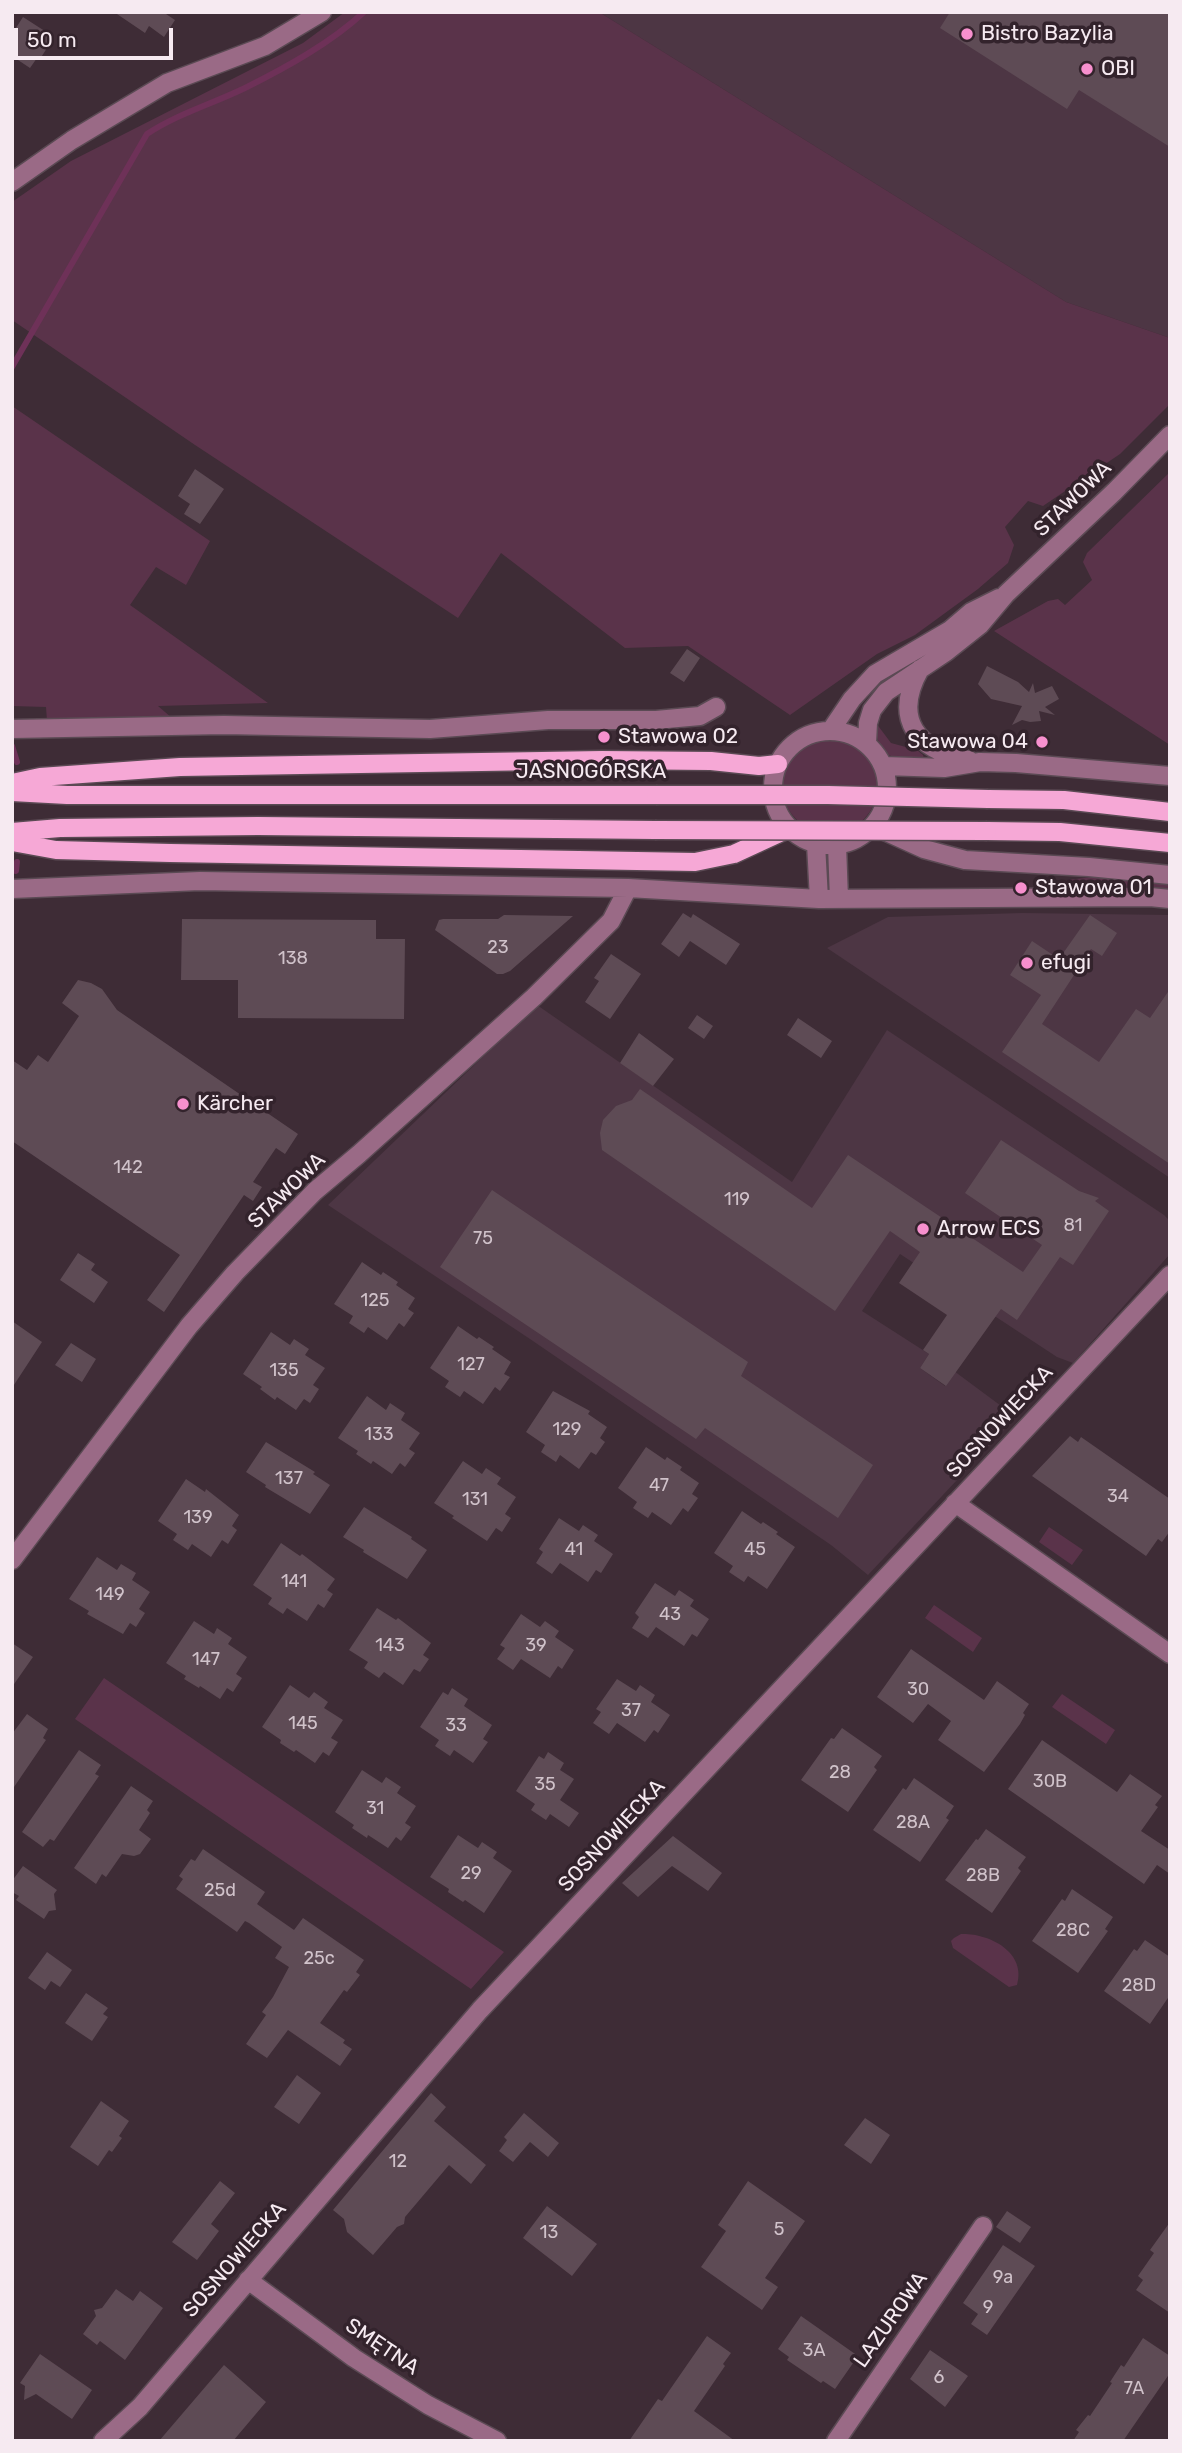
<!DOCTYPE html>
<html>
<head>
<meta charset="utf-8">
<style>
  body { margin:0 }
  #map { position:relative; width:1182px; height:2453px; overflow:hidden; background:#3e2c36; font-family:Rubik,sans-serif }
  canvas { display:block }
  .frame { position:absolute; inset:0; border:14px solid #f6eaf1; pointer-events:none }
  .scale { position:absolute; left:14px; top:28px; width:159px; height:32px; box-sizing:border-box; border:4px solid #f6eaf1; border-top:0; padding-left:9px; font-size:21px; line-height:24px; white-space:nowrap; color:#f6eaf1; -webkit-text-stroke:5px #33232c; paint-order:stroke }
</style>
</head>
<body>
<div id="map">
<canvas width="1182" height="2453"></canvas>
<div class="frame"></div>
<div class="scale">50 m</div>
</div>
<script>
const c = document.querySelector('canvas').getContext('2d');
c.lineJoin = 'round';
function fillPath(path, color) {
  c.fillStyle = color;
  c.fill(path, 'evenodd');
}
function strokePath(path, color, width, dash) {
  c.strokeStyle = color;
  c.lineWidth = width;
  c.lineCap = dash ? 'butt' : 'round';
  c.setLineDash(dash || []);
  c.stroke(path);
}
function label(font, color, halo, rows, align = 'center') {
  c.font = font + ' Rubik,sans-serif';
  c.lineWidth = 7;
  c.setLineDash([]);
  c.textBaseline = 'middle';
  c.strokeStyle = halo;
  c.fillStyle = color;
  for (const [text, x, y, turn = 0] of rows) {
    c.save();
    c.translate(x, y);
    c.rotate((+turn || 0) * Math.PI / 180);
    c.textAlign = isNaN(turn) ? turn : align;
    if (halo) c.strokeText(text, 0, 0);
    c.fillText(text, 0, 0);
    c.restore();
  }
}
fillPath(new Path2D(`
  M599 12H1170V338L1066 302Z
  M1022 913 1170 915V1178L827 948 888 917Z
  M537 1005 792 1182 887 1030 1164 1215 1170 1221V1254L1073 1363 1057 1357 900 1254 862 1311 929 1354 920 1368 945 1386 954 1371 1016 1417 868 1575 831 1545 530 1339 328 1205Z`), '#4d3644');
fillPath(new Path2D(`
  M345 12H599L1066 302 1170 338V404L1120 454 1043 506 1028 501 1005 527 1014 545 1008 563 978 589 915 635 877 654 790 715 688 646 625 648 501 553 458 618 195 445 12 320V202L71 161 303 43Z
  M12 406 210 541 186 585 156 567 130 605 268 703 158 706 172 718 47 721 46 707 12 706Z
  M1170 472V745L994 631 1048 601 1058 599 1065 605 1092 580 1083 562 1087 553Z
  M876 723 891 743 917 750 923 755 924 759C894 760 876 759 876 723Z
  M832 738C871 744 894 786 865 818 857 827 848 826 836 826 827 827 817 829 809 827 804 826 799 822 796 819 765 786 791 740 832 738Z
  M1093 877 1170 884V892L1036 890 1049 888V882Z
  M1049 1527 1083 1550 1072 1565 1039 1542Z
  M934 1605 982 1638 973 1652 925 1618Z
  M104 1678 504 1952 471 1989 75 1719Z
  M1062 1694 1115 1730 1106 1744 1052 1707Z
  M961 1934C989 1933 1027 1952 1017 1985L1009 1987 953 1948 951 1941 954 1938Z`), '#5a334a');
strokePath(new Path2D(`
  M12 367 147 134C177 114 212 104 245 88 285 68 331 43 364 12
  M12 746 17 762
  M16 871 17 862`), '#6e3158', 6);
fillPath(new Path2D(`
  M114 12H163L175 20 164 37 149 26 145 33Z
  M950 12H1170V147L1079 90 1067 109 940 28Z
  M23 17 54 37 40 59 37 58 30 68 12 56V34Z
  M195 469 224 489 200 524 184 514 190 504 178 496Z
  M687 649 700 658 684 682 670 673Z
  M987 666 1018 682 1029 692 1033 683 1035 693 1052 686 1059 699 1045 707 1055 715 1039 711 1041 721 1030 722 1022 720 1012 725 1022 706 991 699 978 684Z
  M683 913 691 918 693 914 740 944 726 965 690 941 679 957 661 944Z
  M504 915 573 916 510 971 503 974H497L435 930 439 920 443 919H498Z
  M1090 915 1117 933 1102 956 1091 949 1042 1024 1099 1062 1136 1009 1150 1018 1170 989V1164L1002 1052 1041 995 1010 975 1032 941 1059 959Z
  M182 919 376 920V939H405L404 1019 238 1018V980H181Z
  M611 954 641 974 610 1019 585 1002 599 981 594 978Z
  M78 980 91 983 102 989 117 1010 298 1134 285 1154 276 1148 253 1182 262 1187 253 1201 244 1195 164 1312 147 1300 180 1255 12 1141V1060L27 1070 38 1055 48 1062 79 1016 62 1003Z
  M697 1015 713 1026 704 1039 688 1028Z
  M798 1018 832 1041 821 1058 787 1035Z
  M639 1033 674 1059 653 1086 620 1063Z
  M640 1089 812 1208 848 1155 1023 1272 1042 1245 965 1193 1001 1140 1079 1191 1099 1198 1095 1201 1109 1211 1073 1265 1060 1257 1017 1320 1001 1309 946 1386 920 1368 929 1354 923 1350 947 1315 899 1283 920 1252 890 1231 835 1311 602 1150 600 1133 603 1120 616 1106 632 1100Z
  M492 1190 748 1362 741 1376 873 1465 838 1518 705 1428 696 1439 440 1267Z
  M78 1253 95 1264 91 1270 108 1282 94 1303 60 1280Z
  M362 1262 381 1275 383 1272 398 1282 396 1285 415 1298 408 1309 414 1313 404 1327 399 1323 387 1340 368 1327 364 1333 349 1323 353 1316 334 1304Z
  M12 1321 42 1342 12 1388Z
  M458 1326 477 1339 479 1337 494 1347 492 1349 511 1362 504 1374 510 1377 500 1391 495 1387 483 1404 464 1391 460 1397 445 1387 449 1381 430 1368Z
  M271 1332 290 1345 294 1339 309 1349 305 1355 325 1368 313 1385 319 1389 310 1403 304 1399 296 1410 277 1397 275 1400 260 1389 262 1387 243 1374Z
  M71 1343 96 1359 82 1382 55 1365Z
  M553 1391 590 1411 588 1414 607 1427 600 1438 605 1442 596 1455 591 1452 579 1469 560 1455 556 1462 541 1452 545 1445 526 1432Z
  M367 1396 386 1410 390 1403 405 1413 401 1420 420 1433 409 1449 415 1453 405 1467 400 1463 392 1474 373 1461 371 1464 356 1454 358 1451 338 1438Z
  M1070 1436 1078 1442 1081 1437 1170 1499V1531L1162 1542 1158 1539 1146 1556 1032 1476Z
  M266 1442 315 1472 313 1474 330 1485 310 1514 265 1487 266 1485 246 1472Z
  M646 1447 665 1460 667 1457 682 1467 680 1470 699 1483 692 1494 698 1498 688 1512 683 1508 671 1525 652 1512 648 1518 633 1508 637 1502 618 1488Z
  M463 1461 482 1474 486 1468 501 1478 497 1484 516 1497 505 1514 511 1518 502 1532 496 1528 487 1541 452 1518 454 1516 434 1503Z
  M186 1479 205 1492 206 1489 239 1515 232 1526 237 1530 228 1544 222 1540 211 1557 192 1544 188 1550 173 1540 177 1534 158 1521Z
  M364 1507 412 1537 411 1539 427 1550 407 1579 363 1552 364 1550 343 1537Z
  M742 1511 761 1524 763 1522 778 1532 776 1534 795 1547 767 1589 748 1576 744 1582 729 1572 733 1566 714 1553Z
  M559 1518 579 1531 583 1525 598 1535 594 1541 613 1554 601 1573 596 1570 588 1582 560 1563 552 1574 536 1563 543 1552 539 1549Z
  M281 1543 300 1556 302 1554 335 1579 327 1590 333 1594 324 1608 318 1604 307 1621 287 1608 283 1614 268 1604 272 1598 253 1585Z
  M97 1557 117 1570 121 1564 136 1573 132 1580 150 1592 139 1609 145 1613 136 1627 130 1623 123 1634 87 1614 89 1611 69 1599Z
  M655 1583 675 1596 679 1590 694 1600 690 1606 709 1619 697 1637 692 1634 684 1646 656 1627 648 1638 632 1628 639 1617 635 1613Z
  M377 1608 396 1620 398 1618 431 1643 423 1655 429 1659 420 1672 414 1669 403 1685 384 1672 379 1678 364 1668 368 1662 349 1650Z
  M521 1614 540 1627 545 1621 559 1631 555 1637 574 1650 562 1669 558 1666 550 1678 521 1659 513 1670 497 1659 505 1648 500 1645Z
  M194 1621 214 1634 217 1628 232 1638 228 1644 247 1657 236 1674 242 1678 233 1692 227 1688 220 1699 200 1686 199 1688 184 1679 186 1676 166 1663Z
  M12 1643 33 1657 12 1687Z
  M911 1649 984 1700 997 1681 1029 1704 1023 1713 1025 1715 1020 1724 984 1772 938 1740 951 1721 928 1704 913 1723 877 1697Z
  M617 1679 636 1691 640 1685 655 1695 651 1702 670 1715 658 1733 654 1730 645 1742 617 1723 609 1734 593 1723 601 1712 596 1709Z
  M290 1685 309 1698 314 1692 328 1702 324 1708 343 1720 331 1738 338 1742 329 1756 323 1752 315 1763 296 1750 294 1752 280 1743 281 1740 262 1727Z
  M452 1688 468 1699 464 1706 492 1725 483 1739 488 1742 473 1763 454 1750 450 1756 435 1746 439 1740 420 1727 443 1692 448 1695Z
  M27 1714 48 1729 43 1738 46 1740 12 1790V1734Z
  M842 1728 882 1756 874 1767 877 1770 848 1812 801 1780 831 1738 834 1739Z
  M1042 1740 1117 1792 1130 1774 1162 1796 1155 1805 1158 1807 1141 1831 1170 1850V1874L1157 1865 1144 1884 1008 1789Z
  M79 1750 101 1765 95 1774 99 1776 54 1841 50 1839 43 1847 22 1832Z
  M548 1752 564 1763 560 1770 574 1779 560 1800 579 1813 569 1827 550 1814 546 1820 531 1810 535 1804 516 1791 539 1756 544 1759Z
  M362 1770 382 1783 386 1777 401 1787 397 1793 416 1806 405 1823 411 1827 401 1841 396 1837 388 1848 368 1835 367 1838 352 1828 354 1825 335 1812Z
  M914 1778 954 1806 946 1818 949 1820 920 1862 873 1830 903 1788 906 1790Z
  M131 1786 153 1801 147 1810 150 1813 139 1830 151 1839 140 1854 134 1856 122 1854 106 1877 102 1874 96 1884 74 1868Z
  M986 1829 1026 1857 1018 1868 1021 1871 992 1913 945 1880 976 1839 978 1840Z
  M458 1835 478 1848 482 1842 497 1852 493 1858 512 1871 484 1913 465 1900 463 1902 448 1892 449 1889 430 1877Z
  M673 1836 722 1873 708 1891 672 1866 638 1897 622 1883Z
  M203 1849 265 1892 257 1904 271 1914 294 1930 303 1918 364 1960 356 1972 360 1975 347 1992 344 1990 320 2023 345 2040 343 2043 352 2049 340 2066 288 2030 267 2058 246 2044 266 2015 262 2012 273 1997 289 1967 275 1958 282 1947 249 1923 245 1921 237 1932 176 1889 183 1879 179 1876 191 1859 195 1861Z
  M23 1866 57 1890 54 1894 56 1910 49 1911 44 1919 16 1900 19 1896 12 1892V1881Z
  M1072 1889 1113 1917 1105 1929 1108 1931 1078 1973 1032 1941 1062 1899 1065 1901Z
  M1145 1940 1170 1957V1995L1150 2024 1104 1991 1134 1949 1137 1951Z
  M47 1952 72 1970 60 1987 51 1981 45 1990 28 1978Z
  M86 1993 108 2008 103 2014 108 2017 92 2041 65 2023Z
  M297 2075 321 2093 299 2124 274 2107Z
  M431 2093 446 2107 434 2121 486 2165 471 2184 449 2165 405 2217 404 2224 397 2227 373 2255 347 2232 344 2219 333 2210Z
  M101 2101 129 2121 119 2136 122 2138 112 2152 109 2150 98 2166 70 2147Z
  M524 2113 559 2143 548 2157 530 2142 513 2162 499 2151 507 2140 504 2137Z
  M865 2118 890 2135 871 2164 844 2145Z
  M220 2181 235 2193 211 2224 219 2231 197 2260 172 2242Z
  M748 2181 805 2221 765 2278 778 2287 762 2310 701 2267 726 2231 718 2225Z
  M547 2206 597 2244 572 2276 523 2238Z
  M1007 2211 1031 2227 1020 2243 996 2227Z
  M1170 2222V2313L1136 2290 1143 2280 1138 2276 1154 2253 1150 2250Z
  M1003 2245 1035 2266 987 2335 971 2324 978 2314 963 2303Z
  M116 2289 133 2301 140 2291 163 2308 125 2360 100 2341 97 2345 83 2334 96 2316 94 2310 102 2308Z
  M801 2316 858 2356 835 2389 823 2381 821 2383 787 2360 789 2357 778 2349Z
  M707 2336 731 2353 723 2364 725 2366 694 2411 735 2441H629L658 2399 662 2401Z
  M1143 2338 1170 2356V2373L1123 2441H1073L1079 2432 1076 2430 1088 2415 1090 2416 1112 2383 1110 2382 1121 2365 1124 2367Z
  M930 2350 968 2376 945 2407 910 2379Z
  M40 2354 92 2390 72 2419 36 2394 24 2400 25 2386 20 2383Z
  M224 2365 266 2402 233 2441H159Z`), '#5e4b55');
const minor = new Path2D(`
  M12 182 72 140 167 83 265 46 322 12
  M920 669C892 719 917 751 969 760
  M12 729 224 725 430 729 548 720H656L700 716 716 707
  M831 730 852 699 875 674 950 630 971 612 999 598
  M773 788a57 57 0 1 1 114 0a57 57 0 1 1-114 0Z
  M867 743 868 723 872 710 886 692 946 652 980 625 1006 594 1114 492 1170 435
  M884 766 944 768 980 762 1016 763 1170 776
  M880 829 924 849 965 860 1089 867 1170 875
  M816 844 819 899
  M837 845 839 899
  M12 889 200 881 628 888 819 899 1150 897 1170 899
  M955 1503 1170 1654
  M12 1560 189 1326 235 1273 315 1191 359 1154 534 997 611 921 628 888
  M248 2280 354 2358 428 2405 497 2441
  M103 2441 140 2407 480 2010 1170 1275
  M836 2441 983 2226`);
const major = new Path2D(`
  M12 783 40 777 180 767 602 760 711 761 759 766 778 764
  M12 792 67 795H656
  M988 799 1064 800 1170 812
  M987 831 1060 832 1170 843
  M12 832 60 828 258 826 655 830
  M12 842 56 850 170 853 695 862 734 854 786 830`);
strokePath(minor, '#5b4a54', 21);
strokePath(major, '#5b4a54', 21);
strokePath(minor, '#9a6a86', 18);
strokePath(major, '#f6a8d6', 18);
const majorBridge = new Path2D(`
  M656 795H828L988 799
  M655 830 987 831`);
strokePath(majorBridge, '#5b4a54', 21, []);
strokePath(majorBridge, '#f6a8d6', 18);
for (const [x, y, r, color] of [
  [967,34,7,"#f790ce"],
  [1087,69,7,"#f790ce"],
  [604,737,7,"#f790ce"],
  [1042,742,7,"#f790ce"],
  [1021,888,7,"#f790ce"],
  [1027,963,7,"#f790ce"],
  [183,1104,7,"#f790ce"],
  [923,1229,7,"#f790ce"]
]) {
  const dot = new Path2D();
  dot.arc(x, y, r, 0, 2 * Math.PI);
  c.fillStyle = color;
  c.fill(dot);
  strokePath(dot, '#33232c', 2.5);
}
label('18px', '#d0c2ca', null, [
  ["23",498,948],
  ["138",293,959],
  ["142",128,1168],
  ["119",737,1200],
  ["81",1073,1226],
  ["75",483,1239],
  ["125",375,1301],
  ["127",471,1365],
  ["135",284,1371],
  ["129",567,1430],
  ["133",379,1435],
  ["137",289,1479],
  ["47",659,1486],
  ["34",1118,1497],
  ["131",475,1500],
  ["139",198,1518],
  ["41",574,1550],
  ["45",755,1550],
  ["141",294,1582],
  ["149",110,1595],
  ["43",670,1615],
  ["143",390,1646],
  ["39",536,1646],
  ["147",206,1660],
  ["30",918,1690],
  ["37",631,1711],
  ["145",303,1724],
  ["33",456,1726],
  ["28",840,1773],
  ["30B",1050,1782],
  ["35",545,1785],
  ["31",375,1809],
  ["28A",913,1823],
  ["29",471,1874],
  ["28B",983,1876],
  ["25d",220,1891],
  ["28C",1073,1931],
  ["25c",319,1959],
  ["28D",1139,1986],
  ["12",398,2162],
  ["5",779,2230],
  ["13",549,2233],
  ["9a",1003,2278],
  ["9",988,2308],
  ["3A",814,2351],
  ["6",939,2378],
  ["7A",1134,2389]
]);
label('21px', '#f6eaf1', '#33232c', [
  ["Bistro Bazylia",981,34],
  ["OBI",1101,69],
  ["Stawowa 02",618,737],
  ["Stawowa 04",1028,742,"right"],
  ["Stawowa 01",1035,888],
  ["efugi",1041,963],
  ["Kärcher",197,1104],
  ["Arrow ECS",937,1229]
], 'left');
label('21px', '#f6eaf1', '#33232c', [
  ["STAWOWA",1073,499,-44],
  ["JASNOGÓRSKA",591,772],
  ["STAWOWA",287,1191,-44],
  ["SOSNOWIECKA",1000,1422,-47],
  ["SOSNOWIECKA",612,1836,-47],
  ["SOSNOWIECKA",235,2260,-49],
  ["LAZUROWA",891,2320,-55],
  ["SMĘTNA",382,2347,34]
]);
</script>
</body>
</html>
